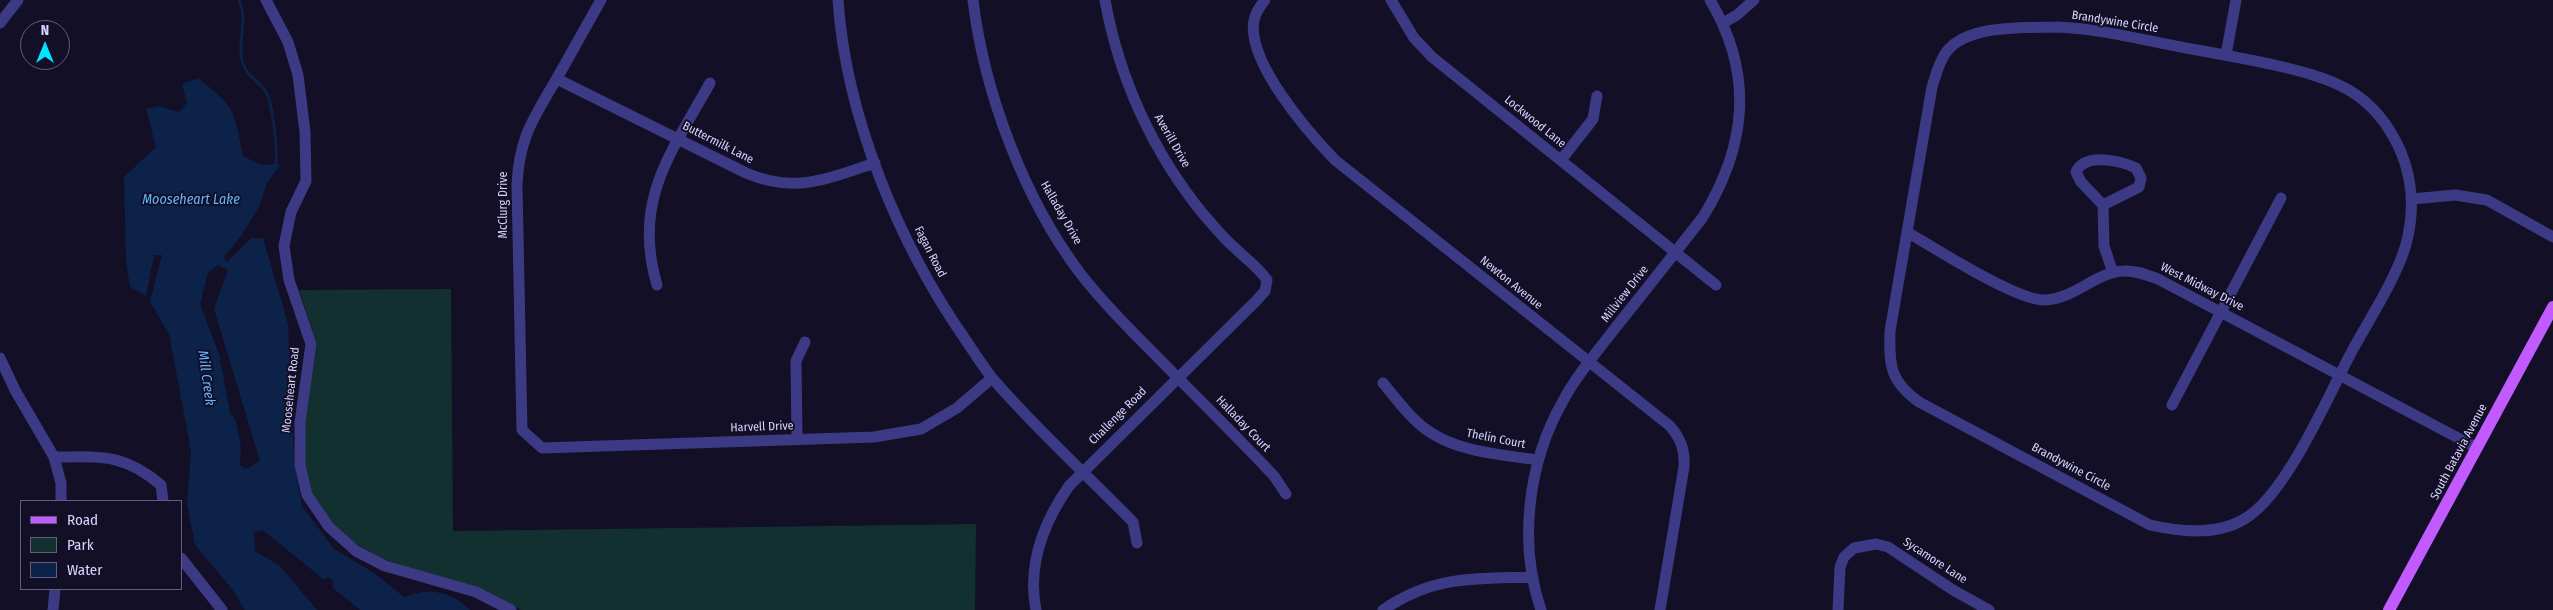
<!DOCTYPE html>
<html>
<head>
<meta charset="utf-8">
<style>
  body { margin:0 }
  #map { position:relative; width:2553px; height:610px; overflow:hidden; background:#130f26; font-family:"Fira Sans Condensed",sans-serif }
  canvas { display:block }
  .legend { position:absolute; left:20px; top:500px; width:162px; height:90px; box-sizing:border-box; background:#130f26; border:1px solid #625e7d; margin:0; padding:6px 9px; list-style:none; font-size:15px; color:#d9d4ff }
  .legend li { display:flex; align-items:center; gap:10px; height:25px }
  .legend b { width:25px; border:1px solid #625e7d }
  .north { position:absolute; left:20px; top:20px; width:50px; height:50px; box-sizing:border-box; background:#130f26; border:1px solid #625e7d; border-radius:50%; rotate:0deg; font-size:14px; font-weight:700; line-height:20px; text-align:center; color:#d9d4ff }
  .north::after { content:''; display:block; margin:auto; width:18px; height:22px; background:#00e5ff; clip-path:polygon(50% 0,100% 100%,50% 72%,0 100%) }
</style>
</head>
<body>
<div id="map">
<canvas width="2553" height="610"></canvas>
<ul class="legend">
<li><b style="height:6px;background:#c25bff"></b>Road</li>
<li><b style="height:14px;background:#12302f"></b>Park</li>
<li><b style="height:14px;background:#0c2248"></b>Water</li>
</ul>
<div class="north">N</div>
</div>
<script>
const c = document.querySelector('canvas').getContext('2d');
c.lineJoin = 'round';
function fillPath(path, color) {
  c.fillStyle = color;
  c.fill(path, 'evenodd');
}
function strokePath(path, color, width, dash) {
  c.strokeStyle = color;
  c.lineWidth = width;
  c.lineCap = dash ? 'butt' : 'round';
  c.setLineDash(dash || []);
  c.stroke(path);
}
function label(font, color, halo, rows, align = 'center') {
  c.font = font + ' "Fira Sans Condensed",sans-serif';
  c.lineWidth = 4;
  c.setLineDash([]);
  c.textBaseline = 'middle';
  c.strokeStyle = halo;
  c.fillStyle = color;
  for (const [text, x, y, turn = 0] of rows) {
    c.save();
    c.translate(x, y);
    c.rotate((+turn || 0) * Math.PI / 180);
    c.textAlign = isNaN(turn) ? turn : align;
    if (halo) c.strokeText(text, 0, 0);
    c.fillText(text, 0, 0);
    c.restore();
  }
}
fillPath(new Path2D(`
  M451 289 453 531 976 524 975 610H521L487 591 424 574 380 558 341 535 309 491 304 460 305 417 317 344 299 290Z`), '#12302f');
fillPath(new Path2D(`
  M198 78C236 108 234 110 243 156L261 165 281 164 267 183 259 207 241 236 224 257 227 262 251 238H263L288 324 294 461 302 506 334 549 374 573 404 597C429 587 451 591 470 610H360L333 588V581L329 578 323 579 263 530 254 532 255 551 280 566 317 610H245L233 590 195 545 187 503 191 451 169 334 150 302 162 255H154L146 296 130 287 126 261 124 177 156 147 146 109 159 106 179 112 187 103 182 84ZM218 265 228 270 214 309 260 461 246 469 240 465 241 448 236 422 230 412 219 354 200 304 208 273Z`), '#0c2248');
strokePath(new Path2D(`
  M239 0C247 18 240 34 241 53 243 78 258 77 267 94 272 103 279 156 275 165`), '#0c2248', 3);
strokePath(new Path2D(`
  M266 0 288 42 298 75 305 132 306 181 291 212 284 246 289 280 311 344 300 422V465L307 495 329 527 356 551 385 566 476 592 511 610
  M601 0C586 26 572 52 557 78 534 118 519 137 517 185L522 430 542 448 874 437 921 429 957 408 992 378
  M838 0C846 117 899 244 965 339 974 352 983 367 993 379 1037 430 1087 475 1133 522L1137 543
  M973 0C984 92 1024 199 1080 273 1108 309 1141 340 1173 373 1207 407 1241 441 1274 476L1286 494
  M1265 0C1260 6 1256 12 1254 20 1246 61 1308 132 1335 160L1670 426C1681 439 1685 450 1684 467L1660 610
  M1391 0 1414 38 1432 57 1716 285
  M0 23 18 0
  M1723 23 1737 15 1754 0
  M2058 27C2102 29 2147 41 2191 49 2217 53 2244 59 2270 64 2332 78 2374 90 2401 152 2412 179 2414 208 2408 236 2401 272 2369 319 2351 353 2328 396 2287 493 2246 518 2218 536 2181 532 2150 525L1919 402C1890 381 1889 366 1890 331L1932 87C1936 75 1939 61 1947 51 1969 24 2026 28 2058 27Z
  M2226 55 2236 0
  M557 79 746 173C795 194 826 179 875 163
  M1561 160 1593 119 1597 96
  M2412 199 2455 195 2487 200 2553 237
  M2103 205 2081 182 2076 172C2085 152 2121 161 2136 168L2141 178 2139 187 2103 205 2104 246 2113 273
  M1907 232C1936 249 2014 299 2043 300 2074 300 2095 272 2124 271 2135 270 2147 275 2158 279L2477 448
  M657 285C632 201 671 153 710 83
  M0 358 15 390 54 457 61 483V501
  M1383 383C1394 396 1404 410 1416 421 1448 452 1497 454 1538 460
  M2172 405 2281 198
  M797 439 796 361 805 342
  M54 457C102 457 123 453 161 485L163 501
  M181 558 222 610
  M53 610 55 589
  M1036 610C1027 565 1044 522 1069 486L1256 301 1265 291 1267 280C1258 267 1246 259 1235 248 1224 239 1214 226 1204 215 1153 153 1119 78 1105 0
  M1383 610C1434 575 1475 579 1533 577
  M1541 610C1518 543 1528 462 1563 401 1577 374 1598 351 1616 327 1645 291 1674 254 1703 217 1747 145 1754 74 1710 0
  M1838 610 1840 567 1844 557 1854 548 1876 544 1888 547 1953 590 1989 610`), '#3d3a85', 11);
strokePath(new Path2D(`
  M2389 610 2553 307`), '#c25bff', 12);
label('12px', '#d9d4ff', '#130f26', [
  ["Brandywine Circle",2115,22,9],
  ["Lockwood Lane",1535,122,39],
  ["Averill Drive",1172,141,60],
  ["Buttermilk Lane",718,143,27],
  ["McClurg Drive",504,205,-90],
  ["Halladay Drive",1061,213,60],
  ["Fagan Road",930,252,63],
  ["Newton Avenue",1511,283,39],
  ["West Midway Drive",2202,287,27],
  ["Millview Drive",1625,294,-52],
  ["Mooseheart Road",291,390,-84],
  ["Challenge Road",1118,416,-45],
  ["Halladay Court",1243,424,46],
  ["Harvell Drive",762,427,-2],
  ["Thelin Court",1496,439,11],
  ["South Batavia Avenue",2459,452,-62],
  ["Brandywine Circle",2071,467,28],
  ["Sycamore Lane",1935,561,33]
]);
label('italic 14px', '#62b6ff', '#130f26', [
  ["Mooseheart Lake",191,200],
  ["Mill Creek",206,378,82]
]);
</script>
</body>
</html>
